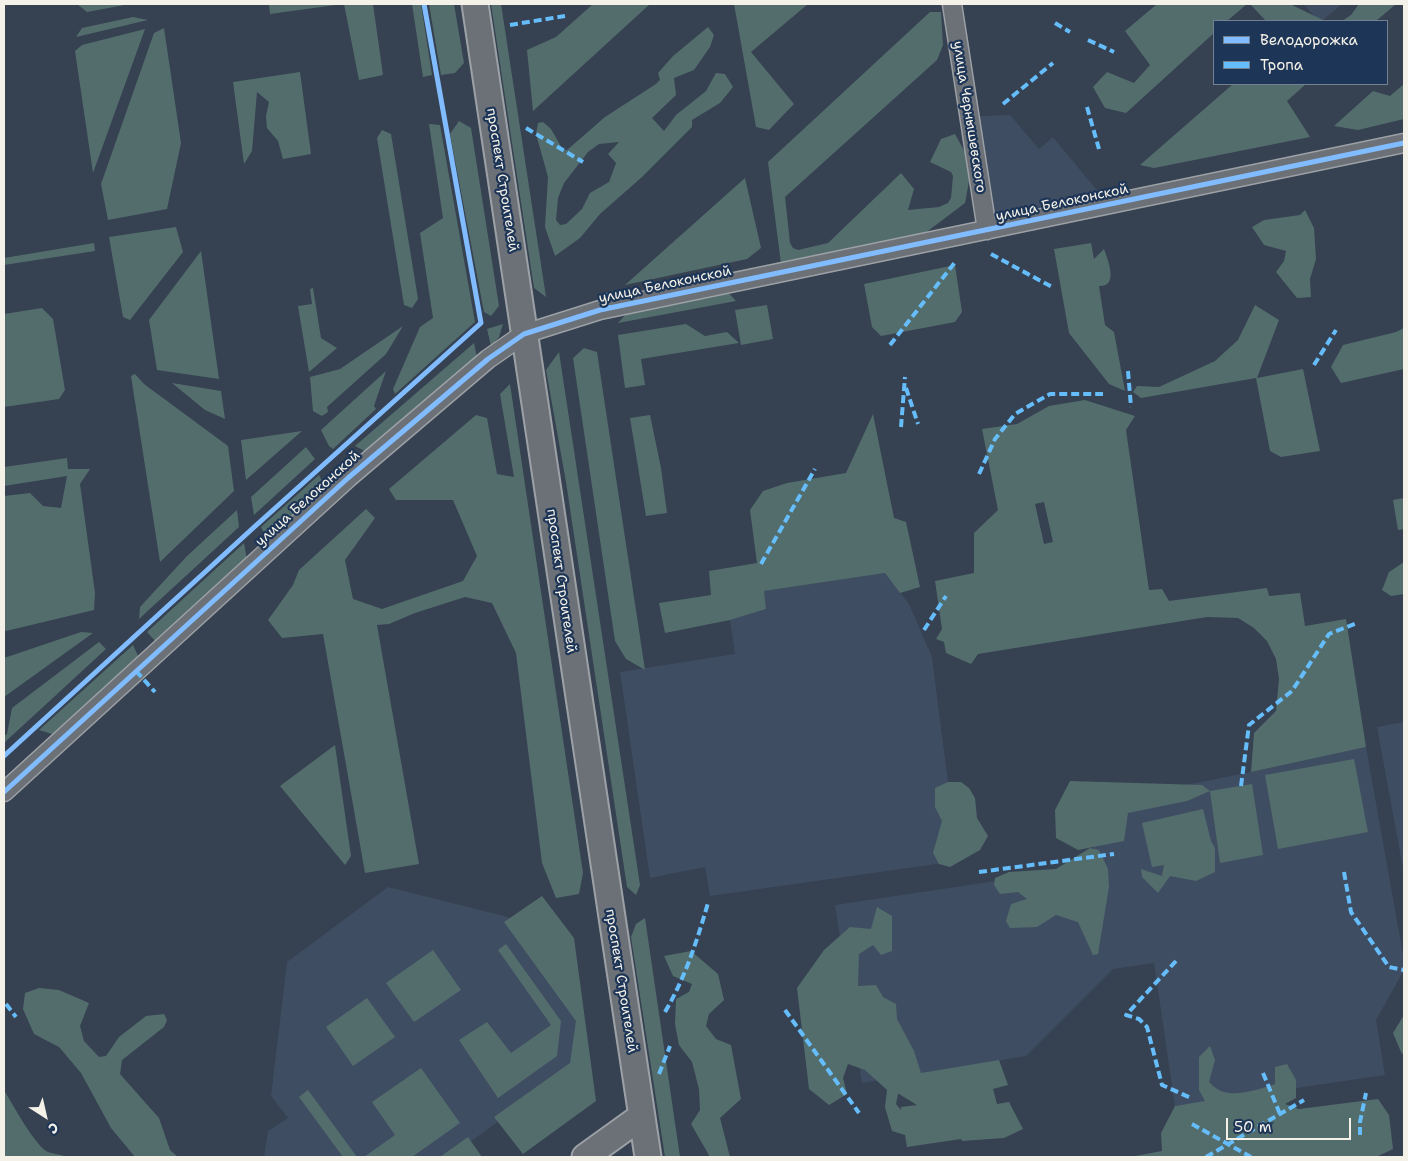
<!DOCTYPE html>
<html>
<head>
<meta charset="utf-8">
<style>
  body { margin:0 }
  #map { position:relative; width:1408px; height:1161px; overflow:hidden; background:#364151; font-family:"Shantell Sans",sans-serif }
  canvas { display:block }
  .frame { position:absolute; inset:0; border:5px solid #f4f1e8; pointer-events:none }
  .legend { position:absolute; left:1213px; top:20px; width:175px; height:65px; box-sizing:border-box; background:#1d3557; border:1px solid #738091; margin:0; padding:6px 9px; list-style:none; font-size:15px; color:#f4f1e8 }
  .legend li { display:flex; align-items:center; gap:10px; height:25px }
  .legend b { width:25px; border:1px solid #738091 }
  .north { position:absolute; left:20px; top:1091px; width:50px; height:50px; -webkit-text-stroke:4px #1d3557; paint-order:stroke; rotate:145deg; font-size:14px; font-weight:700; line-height:20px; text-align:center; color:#f4f1e8 }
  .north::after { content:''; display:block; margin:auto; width:18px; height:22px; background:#f4f1e8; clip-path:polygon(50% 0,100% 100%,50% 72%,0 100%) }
  .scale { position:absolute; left:1226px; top:1118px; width:125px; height:22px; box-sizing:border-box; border:2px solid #f4f1e8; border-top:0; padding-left:6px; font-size:15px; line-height:18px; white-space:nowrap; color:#f4f1e8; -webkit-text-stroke:4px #1d3557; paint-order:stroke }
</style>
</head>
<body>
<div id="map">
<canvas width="1408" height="1161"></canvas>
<div class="frame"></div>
<ul class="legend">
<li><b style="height:6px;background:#80bcff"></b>Велодорожка</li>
<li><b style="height:6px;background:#66bdfb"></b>Тропа</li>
</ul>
<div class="north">С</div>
<div class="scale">50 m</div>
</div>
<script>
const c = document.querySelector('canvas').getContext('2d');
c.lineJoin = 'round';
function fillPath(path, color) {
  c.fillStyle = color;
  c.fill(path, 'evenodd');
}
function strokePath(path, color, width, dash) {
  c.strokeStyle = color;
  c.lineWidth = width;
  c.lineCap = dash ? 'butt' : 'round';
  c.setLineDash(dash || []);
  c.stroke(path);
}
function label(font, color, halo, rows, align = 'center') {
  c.font = font + ' "Shantell Sans",sans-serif';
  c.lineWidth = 4.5;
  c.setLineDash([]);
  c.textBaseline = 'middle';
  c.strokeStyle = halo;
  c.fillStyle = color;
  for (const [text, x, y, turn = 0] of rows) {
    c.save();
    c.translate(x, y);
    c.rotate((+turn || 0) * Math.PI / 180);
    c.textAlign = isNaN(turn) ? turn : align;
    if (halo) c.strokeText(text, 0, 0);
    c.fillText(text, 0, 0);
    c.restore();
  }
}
fillPath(new Path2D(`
  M1303 4H1342L1322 21H1319Z
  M1010 115 1039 149 1053 137 1101 195 994 220 979 116Z
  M885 573 909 604 932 657 958 861 710 896 705 867 650 878 620 672 735 654 730 620 766 609 763 591Z
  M1404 722V874L1377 727Z
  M1366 747 1404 960V970L1376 1020 1385 1075 1175 1106 1154 963 1113 969 1026 1056 862 1083 835 905 1096 866 1086 805 1251 772Z
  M388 887 508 917 582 1018 576 1066 449 1157H264L268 1131 288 1118 271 1096 287 962Z`), '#3f4d62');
fillPath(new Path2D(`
  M77 4H130L87 12Z
  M269 4H343L270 14Z
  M344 4H373L383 75 359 80Z
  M412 4H421L432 75 423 77Z
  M429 4H454L464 63 455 73 441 75Z
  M491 4H501L546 297 534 288Z
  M593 4H650L533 111 527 50 556 37Z
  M734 4H808L751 52 794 104 769 130 756 127Z
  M1157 4H1247L1227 21H1214V33L1126 113 1105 108 1093 87 1107 72 1134 83 1150 65 1125 31Z
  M1250 4H1290L1325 21H1266Z
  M1359 4H1396L1376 21H1342L1351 15Z
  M930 12H941L943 45 937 60 785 197 790 243 793 248 798 250 828 243 901 173 914 189 908 210 939 207 948 203 951 198 953 176 951 172 930 162 941 139 955 134 972 165 965 203 924 234 781 264 768 162Z
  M133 17 148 20 76 37 82 28Z
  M708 27 714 35 710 47 694 70 674 78 676 95 652 118 664 131 676 115 706 91 716 73 725 74 733 87 720 103 692 120V127L642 177 600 214 580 238 555 256 545 227 548 177 536 134 538 123 543 122 551 129 563 150H567L605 117 656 84 660 80 658 73 673 56ZM619 142 608 154 616 163 609 182 590 193 582 209 566 224 560 225 556 220 558 198 564 183 588 152 599 144Z
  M164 28 181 143 167 209 108 220 101 184 154 33Z
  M145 29 93 173 75 51 82 45Z
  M300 72 311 154 283 159 278 141 267 128 266 116 269 102 257 92 252 151 244 164 233 82Z
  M1233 84H1306L1287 101 1310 137 1154 168 1140 165Z
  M1404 84V119L1358 130 1334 126 1373 91 1390 96Z
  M459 121 471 128 499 306 491 316 484 312 450 134Z
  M429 124 440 125 475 322 395 394 393 389 420 327 433 318 420 233 443 218Z
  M382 130 391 134 418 299 412 308 404 305 377 138Z
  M745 178 761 248 747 259 625 285Z
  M1305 210 1314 228 1316 259 1310 279 1311 297 1297 298 1276 272 1284 261 1286 251 1264 245 1252 227 1264 220 1300 215Z
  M176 227 183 252 130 320 123 317 109 237Z
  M94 243 95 251 4 265V258Z
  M1091 243 1094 259 1104 249C1108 260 1119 287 1099 286L1105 325 1114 332 1125 391 1109 384 1069 333 1054 249Z
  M201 251 219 379 157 370 149 320Z
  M955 265 962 312 955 322 881 336 872 327 864 284Z
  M313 288 321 338 337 348 309 372 298 306 312 304 310 289Z
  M726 290 736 301 618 323 627 313Z
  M767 305 773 339 741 345 735 310Z
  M1255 305 1279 320 1257 378 1303 369 1320 451 1281 457 1270 451 1256 378 1141 398 1133 392 1137 386 1159 387 1215 361 1238 340Z
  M42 308 53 319 65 390 59 399 4 407V314Z
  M503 324 499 337 491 346 487 329Z
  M686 324 705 336 727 332 739 343 641 359 645 385 625 388 618 335Z
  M403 326 386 354 327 407 328 412 322 416 313 411 310 377 340 369Z
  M1404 328V369L1341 383 1331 367 1343 345 1396 332Z
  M474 343 477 358 367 452 355 446Z
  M584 348 597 352 645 670 626 659 615 641 573 358Z
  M559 352 640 885 636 895 627 887 566 482 546 370Z
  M386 371 374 406 376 409 333 449 329 446 321 430Z
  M135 374 144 384 228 446 234 491 160 562 131 376Z
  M172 383 221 391 225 419 205 410Z
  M510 384 583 873 579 894 556 898 542 863 516 653 492 603 465 597 415 613 389 624 377 625 419 864 365 873 323 634 282 638 268 620 293 585 299 570 366 509 375 518 345 560 353 599 382 609 463 581 477 556 453 500H396L389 489 476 415 487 418 497 474 514 477 500 394Z
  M1085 400 1135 416 1126 430 1149 590 1162 589 1169 601 1267 588 1269 596 1300 593 1305 626 1346 619 1366 747 1251 772 1254 733 1276 711 1279 679 1276 659 1267 641 1254 628 1238 618 1207 617 978 654 971 664 946 653 944 642 936 639 942 629 935 581 974 573V533L998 510 982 429 1017 424 1049 406ZM1044 502 1053 542 1044 544 1035 504Z
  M873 414 894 518 906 522 920 587 900 593 885 573 764 591 766 609 730 620 665 633 659 603 711 595 709 571 757 563 750 510 763 491 787 483 846 473Z
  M650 415 661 468 667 513 646 516 630 418Z
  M302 431 246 480 241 440Z
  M306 447 315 459 254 515 251 497Z
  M67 458 68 469H90L80 484 95 593 94 610 6 631 4 629V496L30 493 43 506 61 508 67 476 4 486V467Z
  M319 475 325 487 267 540 261 527Z
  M1404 498V529L1398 530 1393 500Z
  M237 510 239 527 139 619 140 607 187 556Z
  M244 543 247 560 156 642 147 632Z
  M1404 562V594L1391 596 1382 590 1389 572Z
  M81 632 93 633 4 697V658Z
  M99 642 106 649 4 743V736L7 734 12 708Z
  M133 645 139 658 55 735 39 730Z
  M335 745 351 856 345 865 280 786Z
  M1354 759 1368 832 1278 849 1265 775Z
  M1070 781 1202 785 1210 791 1252 784 1263 855 1220 863 1210 791 1187 801 1128 813 1124 841 1078 850 1056 838 1055 810Z
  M948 782H961L969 788 975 798 977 818 988 836 980 850 950 867 939 864 933 853 942 821 935 807V788Z
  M1203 809 1211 841 1215 848V872L1196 881 1170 876 1158 893 1142 877 1141 869 1162 876 1164 865 1152 867 1142 823Z
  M1090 848 1099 850 1108 869 1109 887 1098 954 1093 955 1078 922 1056 915 1037 927 1010 928 1006 921 1011 904 1027 899 1018 892 1000 894 994 885 995 878 1009 872 1056 869Z
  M542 896 574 938 596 1101 523 1154 494 1117 570 1063 576 1021 504 922Z
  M877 907 892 916V951L881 955 873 945 859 954 858 986 876 985 883 997 896 1004 897 1019 914 1051 921 1073 999 1060 1008 1085 993 1089 997 1104 1009 1102 1023 1129 1004 1138 962 1141 961 1139 907 1147 905 1135 892 1131 885 1107 887 1090 865 1070 848 1064 843 1078 847 1094 829 1105 809 1089 797 988 824 950 850 927 871 929ZM898 1094H899L917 1105 901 1107V1110L896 1104Z
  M645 918 680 1157H665L631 937 636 924Z
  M506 944 561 1021 557 1056 498 1098 459 1040 487 1022 511 1053 551 1025 498 950Z
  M433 950 461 990 414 1022 386 983Z
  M691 951 718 974 724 1000 709 1014 706 1026 716 1039 731 1045 741 1099 720 1118 730 1157H710L691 1124 700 1110 699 1089 692 1062 679 1045 675 1024 676 999 689 992 692 984 673 976 664 956Z
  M39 988 59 990 89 1003 80 1026 84 1041 99 1057 106 1056 119 1037 146 1016 164 1014 167 1020 164 1027 122 1060 120 1074 159 1118 170 1150 178 1157H135L111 1128 81 1073 59 1047 34 1034 23 1009 25 993Z
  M367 998 395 1037 353 1066 326 1027Z
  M1404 1015V1056L1401 1052 1393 1033Z
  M1210 1046 1215 1060 1209 1082C1212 1085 1215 1088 1219 1090 1232 1098 1261 1089 1275 1084V1067L1287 1064 1296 1080V1098L1285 1104 1299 1109 1378 1099 1389 1115 1393 1149 1376 1157H1130L1162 1151 1161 1133 1175 1106 1205 1101 1199 1090V1057Z
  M421 1068 460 1123 412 1157H364L395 1135 372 1102Z
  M4 1090C12 1103 35 1146 48 1152 54 1154 60 1154 67 1157H4Z
  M308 1090 357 1157H343L299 1097Z
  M468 1137 482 1157H440Z`), '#536d6d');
const minor = new Path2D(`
  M952 4 987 230
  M4 792 348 478 488 359 524 334 600 310 1404 143`);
const secondary = new Path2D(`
  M475 4 648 1157
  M585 1157 642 1116`);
strokePath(minor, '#9ca1a6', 21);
strokePath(secondary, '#9ca1a6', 29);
strokePath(minor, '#6c7077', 18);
strokePath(secondary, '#6c7077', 25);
strokePath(new Path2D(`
  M1055 23 1070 32
  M510 25 565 16
  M1088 40 1114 52
  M1003 104 1053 63
  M1087 107 1099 149
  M526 128 583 162
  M991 254 1052 287
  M606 293 608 308
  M890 345 956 261
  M1314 365 1336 330
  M1128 371 1131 407
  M906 388 918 424
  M901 427 905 377
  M979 474 995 439 1015 414 1050 394H1103
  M761 564 815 469
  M924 630 946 596
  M136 671 155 692
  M1241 786 1249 725 1292 691 1329 634 1357 623
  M979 872 1114 854
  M1344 872 1351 912 1389 967 1404 970
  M1176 961 1126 1015 1139 1019 1147 1027 1162 1085 1191 1098
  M6 1004 16 1017
  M785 1010 859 1113
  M665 1012C685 978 697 941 708 903
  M1263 1073 1280 1114
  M659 1074 670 1046
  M1192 1124 1251 1157
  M1360 1135V1122L1366 1093
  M1206 1157 1304 1100`), '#66bdfb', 4, [8, 4]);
strokePath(new Path2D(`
  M4 756 252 529 481 323 424 4
  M4 792 348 478 488 359 524 334 600 310 1404 143`), '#80bcff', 5);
label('14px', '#f4f1e8', '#1d3557', [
  ["улица Чернышевского",969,117,81],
  ["проспект Строителей",502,180,81],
  ["улица Белоконской",1062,203,-12],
  ["улица Белоконской",665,285,-12],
  ["улица Белоконской",308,499,-42],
  ["проспект Строителей",561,581,82],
  ["проспект Строителей",621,981,81]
]);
</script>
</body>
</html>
